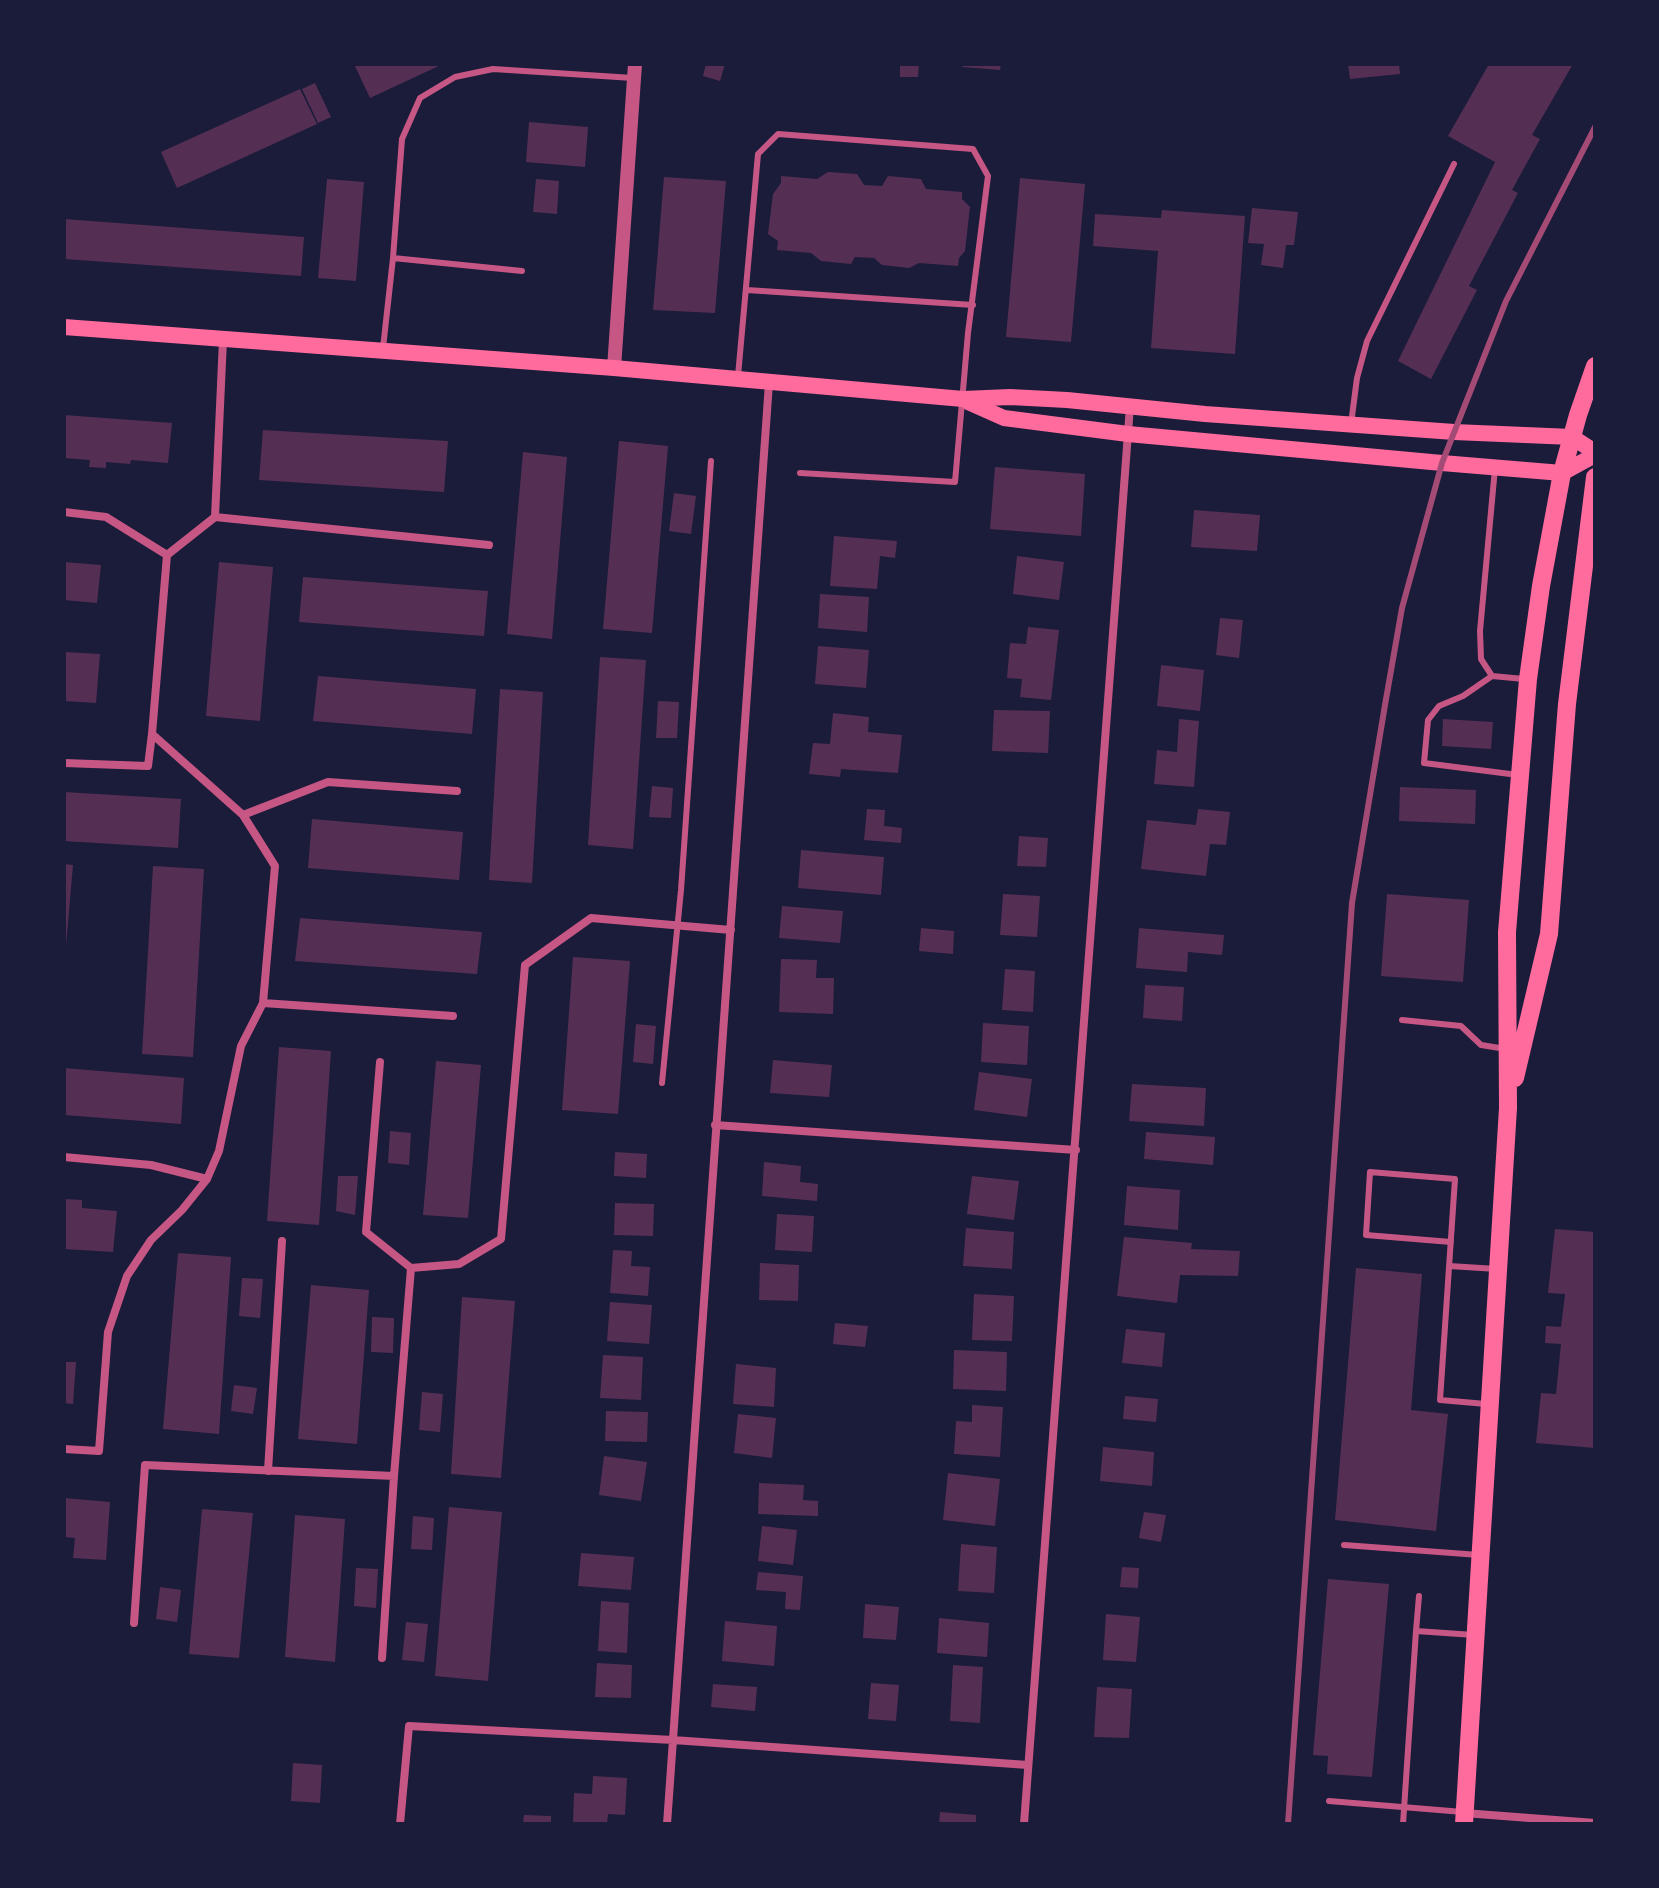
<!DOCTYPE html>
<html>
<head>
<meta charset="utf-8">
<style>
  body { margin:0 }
  #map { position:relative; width:1659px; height:1888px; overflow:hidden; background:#1b1b3a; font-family:"Exo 2",sans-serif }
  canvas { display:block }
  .frame { position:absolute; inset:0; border:66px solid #1b1b3a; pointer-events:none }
</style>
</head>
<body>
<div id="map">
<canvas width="1659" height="1888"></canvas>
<div class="frame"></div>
</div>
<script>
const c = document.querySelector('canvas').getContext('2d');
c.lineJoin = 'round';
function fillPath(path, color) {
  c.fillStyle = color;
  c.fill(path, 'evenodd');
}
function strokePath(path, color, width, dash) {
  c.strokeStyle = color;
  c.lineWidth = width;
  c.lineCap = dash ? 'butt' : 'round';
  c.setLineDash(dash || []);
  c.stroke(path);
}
fillPath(new Path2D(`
  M354 64H443L370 98Z
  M706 64H725L720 81 703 76Z
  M900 64H919L918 77H900Z
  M963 64H1001L1000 70 962 67Z
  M1348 64H1399L1400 74 1350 79Z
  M1489 64H1573L1532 135 1540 139 1512 190 1518 193 1469 286 1477 290 1431 379 1398 361 1495 162 1448 136Z
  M315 83 331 117 318 123 302 89Z
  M300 89 317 124 177 188 161 152Z
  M529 122 588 127 585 167 526 162Z
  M828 172 857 174 864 185 882 186 888 176 921 179 926 189 962 192V199L970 207 965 251 959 258 958 266 919 263 909 268 882 265 874 258 855 257 851 264 821 261 811 253 777 250 778 241 768 234 773 194 781 183V176L817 179Z
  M664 177 726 181 715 313 653 310Z
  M1020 178 1085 184 1071 342 1006 337Z
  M327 179 364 182 356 281 318 278Z
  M536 179 559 181 557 214 533 212Z
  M1252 208 1298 212 1294 245H1286L1283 268 1261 265 1264 244 1248 243Z
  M1162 210 1245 216 1235 354 1151 348 1158 251 1093 246 1095 214 1161 218Z
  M64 219 304 237 301 276 64 259Z
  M64 415 172 423 168 463 131 460 130 464 106 462V468L89 467 90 460 64 458Z
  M263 430 448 441 444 492 259 480Z
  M619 441 668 446 652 633 603 629Z
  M523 452 567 457 552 639 507 634Z
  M995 467 1085 474 1081 536 990 529Z
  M674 493 696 496 691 534 669 531Z
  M1194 510 1260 515 1257 551 1191 547Z
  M834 536 897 541 895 558 880 556 877 589 830 586Z
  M1017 556 1064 562 1059 600 1013 594Z
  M64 562 101 565 97 603 64 600Z
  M219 562 273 567 260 721 206 716Z
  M303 577 488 591 484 636 299 622Z
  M820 594 869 597 867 632 818 628Z
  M1220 618 1243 620 1239 658 1216 655Z
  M1028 627 1059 630 1051 700 1020 697 1022 679 1007 678 1010 643 1026 644Z
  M818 646 869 650 866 688 815 684Z
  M64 652 100 654 96 703 64 701Z
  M600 657 646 660 633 849 588 845Z
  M1161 665 1204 670 1200 711 1157 706Z
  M318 676 476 689 472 734 313 721Z
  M500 689 543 692 532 883 489 880Z
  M658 701 679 702 677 738H656Z
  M994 710 1050 711 1048 753 992 751Z
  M833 713 869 717 868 732 902 735 898 773 841 769 840 777 809 774 813 743 830 744Z
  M1179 719 1199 721 1194 787 1154 784 1157 750 1177 752Z
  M1443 719 1493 722 1491 749 1442 746Z
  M652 786 673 788 671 818 649 817Z
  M1400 787 1476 790 1475 824 1399 821Z
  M64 792 181 799 178 848 64 841Z
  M867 809 885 810 884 826 902 828 901 843 864 840Z
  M1198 809 1230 812 1226 845 1210 844 1206 876 1141 869 1147 820 1196 825Z
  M312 819 463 832 459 880 308 868Z
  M1019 836 1048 838 1046 867 1017 866Z
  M801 850 884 857 881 895 798 888Z
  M64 864 73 865 66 945H64Z
  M153 866 204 869 193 1057 142 1054Z
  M1003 894 1040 896 1037 937 1000 935Z
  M1387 894 1469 900 1463 982 1381 976Z
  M782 906 843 911 840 943 779 938Z
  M300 918 482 932 477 974 295 961Z
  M921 928 954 931 953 954 919 951Z
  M1139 928 1224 935 1222 955 1188 952 1187 972 1136 968Z
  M573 957 630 961 618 1114 562 1110Z
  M781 959 817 960 816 978H834L833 1014 779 1012Z
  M1005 969 1035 971 1033 1012 1002 1010Z
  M1145 985 1184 987 1182 1021 1143 1018Z
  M983 1023 1029 1026 1027 1065 981 1062Z
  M636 1024 656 1026 653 1064 633 1062Z
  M279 1047 331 1051 319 1225 267 1221Z
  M773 1060 832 1065 829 1097 770 1093Z
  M436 1061 481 1065 468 1218 423 1215Z
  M64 1068 184 1078 181 1124 64 1115Z
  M979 1072 1032 1079 1027 1117 974 1110Z
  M1132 1084 1206 1088 1204 1126 1129 1121Z
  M390 1131 411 1133 409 1165 388 1163Z
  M1146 1132 1215 1137 1213 1165 1144 1159Z
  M615 1152 647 1154 646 1178 614 1176Z
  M764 1162 801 1166 800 1182 818 1184 817 1201 762 1196Z
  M338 1176H358L355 1215 336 1211Z
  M972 1176 1019 1181 1014 1220 967 1214Z
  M1127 1186 1180 1190 1178 1230 1124 1225Z
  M64 1199 82 1200V1208L117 1211 113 1252 64 1249Z
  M615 1203 654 1204 653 1236 614 1235Z
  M777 1214 814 1216 812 1252 775 1250Z
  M966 1228 1014 1232 1012 1269 963 1266Z
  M1555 1229 1595 1232V1448L1536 1443 1541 1393 1556 1394 1561 1344 1545 1343 1546 1326 1561 1327 1565 1294 1548 1293Z
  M1124 1237 1192 1243 1191 1249 1240 1251 1238 1276 1180 1275 1177 1303 1117 1296Z
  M613 1250 632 1251 631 1266 650 1267 648 1296 610 1293Z
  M178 1253 231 1257 219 1434 163 1429Z
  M760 1263 799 1265 798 1301 759 1300Z
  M1356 1268 1422 1274 1411 1410 1448 1414 1436 1531 1335 1520Z
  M242 1278 263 1279 260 1318 239 1316Z
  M311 1285 369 1290 357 1444 298 1439Z
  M974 1294 1014 1296 1012 1341 972 1340Z
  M462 1297 515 1301 501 1478 451 1474Z
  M610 1302 652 1305 649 1344 607 1341Z
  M372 1317 394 1318 393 1353 371 1352Z
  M835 1323 868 1326 865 1347 833 1344Z
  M1126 1329 1165 1333 1162 1367 1122 1363Z
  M954 1350 1007 1352 1006 1391 953 1389Z
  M603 1355 643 1357 641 1400 600 1398Z
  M64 1362H76L73 1404 64 1403Z
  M736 1364 776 1368 774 1407 733 1404Z
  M234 1385 257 1388 253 1414 231 1411Z
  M422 1392 443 1394 440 1432 419 1430Z
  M1125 1396 1158 1399 1156 1422 1123 1419Z
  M972 1405 1003 1407 1000 1457 954 1454 956 1421 972 1422Z
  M606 1411 648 1412 647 1442 605 1441Z
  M738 1414 776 1418 772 1458 734 1453Z
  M1103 1447 1154 1452 1152 1486 1100 1481Z
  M604 1456 647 1462 641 1501 599 1495Z
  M948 1473 1000 1479 995 1526 943 1520Z
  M759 1483 804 1485 803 1500 818 1501V1516L758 1514Z
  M64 1498 110 1502 106 1560 73 1558 75 1538 64 1537Z
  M449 1507 502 1512 488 1681 435 1676Z
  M202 1509 253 1513 239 1658 189 1654Z
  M1144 1512 1166 1515 1161 1542 1139 1538Z
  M295 1515 345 1519 335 1662 285 1657Z
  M413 1516 434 1518 432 1550 411 1549Z
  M762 1526 797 1530 793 1565 758 1561Z
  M961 1544 997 1547 994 1593 958 1591Z
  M581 1553 634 1557 631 1590 578 1586Z
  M1122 1567 1139 1568 1138 1588 1120 1587Z
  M356 1568 378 1569 376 1608 354 1606Z
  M758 1572 803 1576 800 1610 785 1609 786 1592 756 1590Z
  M1328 1579 1389 1584 1372 1777 1327 1774 1328 1756 1313 1755Z
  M160 1587 181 1590 177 1622 156 1619Z
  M601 1601 629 1603 627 1653 598 1651Z
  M865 1604 899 1607 896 1640 863 1638Z
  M1106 1614 1140 1617 1136 1662 1103 1660Z
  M939 1618 989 1623 987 1657 937 1653Z
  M725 1621 777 1626 774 1666 722 1661Z
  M406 1622 428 1624 424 1662 402 1660Z
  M597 1663 632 1665 631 1698 595 1697Z
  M953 1665 983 1667 980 1723 950 1721Z
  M871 1683 899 1685 896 1721 868 1719Z
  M713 1684 757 1687 755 1711 711 1707Z
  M1097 1687 1132 1689 1129 1738 1094 1737Z
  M293 1763 322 1765 320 1803 291 1801Z
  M593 1776 627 1778 625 1815 608 1814 607 1824H573L574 1793 592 1794Z
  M940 1812 976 1815V1824H939Z
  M524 1815 551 1816V1824H523Z`), '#542f53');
strokePath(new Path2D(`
  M393 258 402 139 420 98 455 77 493 69 633 78
  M747 290 973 305
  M383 348 393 258 522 271
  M738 376 758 154 778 134 973 149 988 176 968 333 955 482 800 473
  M1351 424 1357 378 1367 341 1454 164
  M1495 468 1480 631 1481 659 1492 676 1524 679
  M1492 676 1463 696 1439 706 1428 720 1424 763 1518 775
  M1402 1020 1461 1026 1481 1045 1506 1049
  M662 1083 681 890 711 461
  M1451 1242 1366 1235 1370 1172 1455 1179 1440 1400 1486 1404
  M1449 1266 1497 1269
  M1344 1545 1479 1555
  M1416 1631 1419 1596
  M1329 1801 1463 1812
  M1403 1824 1416 1631 1474 1635`), '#c65784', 6);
strokePath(new Path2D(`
  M64 512 106 517 167 555
  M215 517 489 545
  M64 763 148 766 152 734
  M243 815 328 782 457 791
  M263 1003 453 1016
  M380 1062 366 1232 411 1268
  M715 1125 1076 1150
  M64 1157 151 1165 207 1179
  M64 1449 99 1451 108 1332 127 1276 151 1240 182 1210 207 1179 219 1151 241 1046 263 1003 275 866 243 815 152 734 167 555 215 517 223 340
  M268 1471 282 1241
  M134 1623 145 1465 394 1476 411 1268 459 1264 501 1239 525 965 591 918 731 930
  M382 1658 394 1476
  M1464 1813 1595 1823
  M400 1824 409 1726 673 1740 1028 1765
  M667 1824 769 383
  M1024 1824 1130 406`), '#c65784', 8);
strokePath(new Path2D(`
  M614 368 635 64`), '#c65784', 14);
strokePath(new Path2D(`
  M64 327 614 368 963 399 1010 397 1067 400 1205 414 1454 432 1572 437 1595 452
  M968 402 1004 418 1128 434 1442 463 1562 473 1595 455`), '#ff6b9d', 16);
strokePath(new Path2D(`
  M1515 1078 1549 934 1567 704 1595 477
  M1464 1824 1508 1108 1507 932 1528 679 1541 586 1562 473 1578 415 1595 366`), '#ff6b9d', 18);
strokePath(new Path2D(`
  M1288 1824 1352 903 1385 705 1402 608 1442 463 1506 301 1595 127`), '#a44b75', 6);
</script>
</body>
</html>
